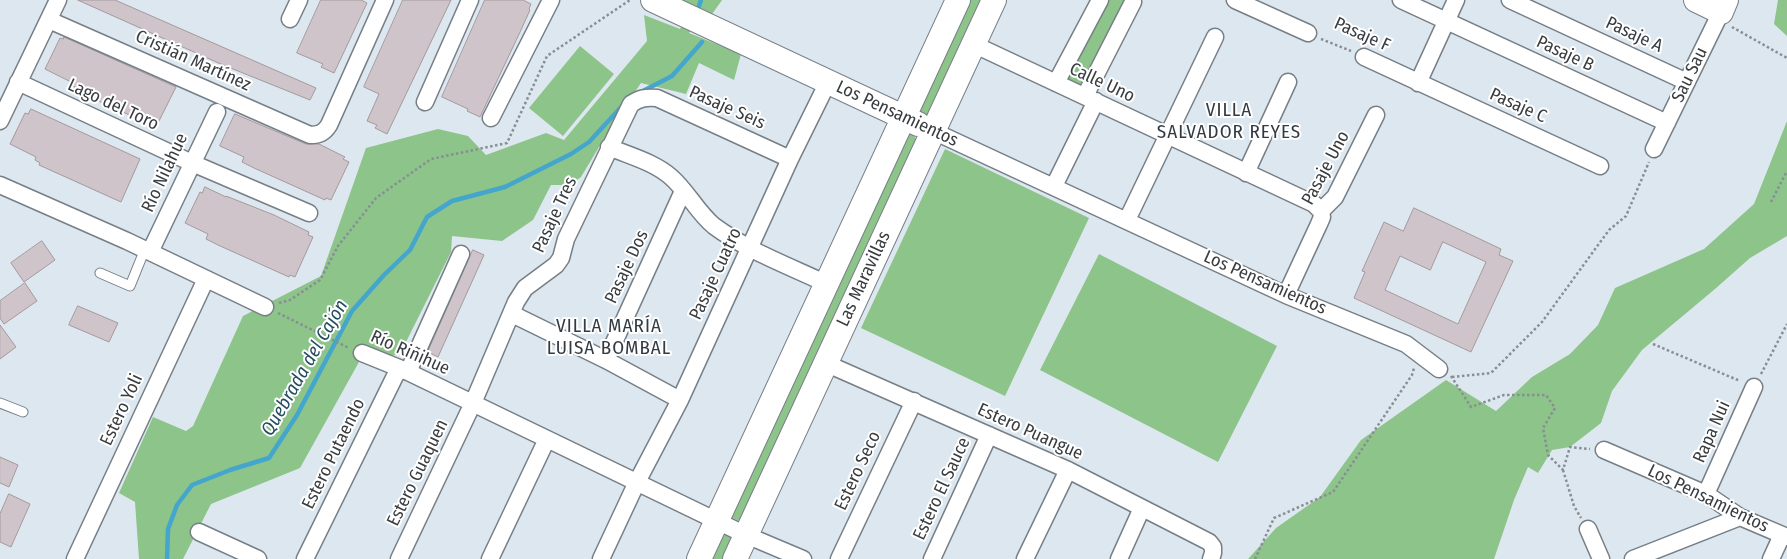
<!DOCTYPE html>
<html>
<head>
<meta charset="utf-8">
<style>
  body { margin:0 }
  canvas { display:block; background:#dde7ef }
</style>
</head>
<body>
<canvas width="1787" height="559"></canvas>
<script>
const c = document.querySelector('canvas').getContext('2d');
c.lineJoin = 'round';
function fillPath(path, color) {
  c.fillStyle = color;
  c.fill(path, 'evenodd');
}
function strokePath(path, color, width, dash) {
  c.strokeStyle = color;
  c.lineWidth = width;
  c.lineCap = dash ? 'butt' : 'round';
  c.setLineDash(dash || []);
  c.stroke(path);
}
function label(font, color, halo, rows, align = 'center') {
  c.font = font + ' "Fira Sans Condensed",sans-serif';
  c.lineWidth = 4;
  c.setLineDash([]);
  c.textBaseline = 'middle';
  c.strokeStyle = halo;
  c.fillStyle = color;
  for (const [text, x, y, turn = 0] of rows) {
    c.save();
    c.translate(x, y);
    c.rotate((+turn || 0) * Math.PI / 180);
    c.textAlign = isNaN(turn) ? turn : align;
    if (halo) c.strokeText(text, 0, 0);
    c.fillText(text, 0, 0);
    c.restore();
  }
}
fillPath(new Path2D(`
  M672 0H722L710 17 700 12 689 33 741 54 734 80 699 63 686 94 641 83 614 122 581 177 570 185H551L533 220 502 241 452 236 451 252 400 354 359 362 300 468 211 504 183 559H139L135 502 119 493 153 417 186 431 193 426 243 316 321 276 366 148 438 129 468 136 486 155 546 133 564 140 647 41 644 15 680 29 691 9Z
  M966 0H983L927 120 914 114Z
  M1102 0H1130L1085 93 1060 82Z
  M1778 0H1787V36L1774 24Z
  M580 46 614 74 563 136 529 108Z
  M1787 121V236L1750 258 1715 289 1642 350 1612 391 1601 423 1570 447 1552 450 1538 473 1528 467 1514 500 1494 559H1248L1276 528 1320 497 1361 440 1446 380 1496 411 1532 377 1570 354 1598 325 1615 288 1704 249 1754 204Z
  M913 134 919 144 740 521 727 516 904 135Z
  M945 149 1089 218 1005 396 861 328Z
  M1099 254 1277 346 1218 462 1040 370Z
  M719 532 731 538 722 559H707Z`), '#8dc48a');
strokePath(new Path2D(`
  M698 9 701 0
  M643 91 672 76 702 42
  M167 559 168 529 177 505 192 485 230 470 269 458 297 415 352 311 384 275 410 250 427 217 452 201 505 187 571 154 589 142 624 104`), '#45a6cd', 4.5);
const building = new Path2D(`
  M78 0H115L316 88 310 100 223 65Z
  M321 0H361L367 3 334 73 321 67 323 64 297 53Z
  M403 0H451L387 134 375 128 377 125 367 121 379 94 364 87Z
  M485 0H523L531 4 529 9 530 10 521 30 480 117 467 111 468 109 442 97Z
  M64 37 176 87 156 127 74 90 75 87 70 85 71 82 45 69 60 38 63 39Z
  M31 109 140 159 121 202 39 165 40 163 35 160 36 157 10 144 25 113 28 114Z
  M235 114 306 144H319L345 157 343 159 349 162 331 200 326 198 325 200 254 168 242 162 244 157 220 146Z
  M205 187 226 197V196L274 215 309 232 308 235 313 237 295 277 290 275 289 277 218 245 206 239 208 234 185 223 200 192 202 193Z
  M1414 208 1501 249 1499 255 1513 261 1471 352 1354 298 1365 272 1362 271 1384 222 1403 231ZM1443 242 1486 262 1458 324 1385 290 1400 256 1430 270Z
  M42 241 55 260 24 282 11 263Z
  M473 250 484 255 438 357 428 352Z
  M25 283 37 301 4 324 0 318V301Z
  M78 306 118 323 109 342 69 325Z
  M0 325 16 347 0 359Z
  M0 457 18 465 9 487 0 483Z
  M9 494 30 504 11 547 0 542V514Z`);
fillPath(building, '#cfc4c9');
strokePath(building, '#a4999e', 1);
const lane = new Path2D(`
  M100 273 130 286 145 249
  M0 403 23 412`);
const street = new Path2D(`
  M1235 0 1308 33
  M1401 0 1667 123
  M1510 0 1687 82
  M290 19 299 0
  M49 20 310 135C319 135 324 133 329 125L385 0
  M973 44 1314 204 1321 211
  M1364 57 1600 166
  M18 82 192 163 309 213
  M1056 83 1100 0
  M1418 83 1456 0
  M1085 96 1133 2
  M425 102 470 0
  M491 118 551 0
  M0 121 58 0
  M933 131 1286 295 1406 344 1439 369
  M609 147C630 156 654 162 671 177 688 192 697 212 714 226 748 251 789 266 827 284
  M1654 149 1721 12
  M1246 173 1288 82
  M0 185 127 241 265 307
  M1054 186 1096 101
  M1127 220 1215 37
  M150 252 217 112
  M1286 295 1319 224 1322 217 1321 211 1335 197 1376 115
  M512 314 606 360 680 400
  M362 353 404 370 746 535 803 559
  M606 360 683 191
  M825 363 1068 470 1209 542 1213 547V553L1211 559
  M408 372 461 254
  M1604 450 1706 494 1740 517 1787 537
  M1706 494 1754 387
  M1588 529 1601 559
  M199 532 258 559
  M75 559 206 279
  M305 559 396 374 402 369
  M399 559 473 403 516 302 525 288 556 265 561 258 566 239 631 104C640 98 646 97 657 98L790 159
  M490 559 547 439
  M601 559 637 482 680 400 790 159 828 82
  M839 559 914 401
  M932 559 989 435
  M1025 559 1068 470
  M1119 559 1142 508
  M1633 559 1740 517
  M1771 559 1782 535`);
const secondary = new Path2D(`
  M653 0 918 124
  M1696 0 1721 12 1726 0
  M699 559 958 0
  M735 559 994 0`);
strokePath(lane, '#777f86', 11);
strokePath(street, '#777f86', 19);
strokePath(secondary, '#777f86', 26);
strokePath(new Path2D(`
  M1732 27 1787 58
  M1321 39 1351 51
  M1771 202 1787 171
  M279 303 290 300 320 280 338 246 376 198 431 159 507 143 547 56 630 0
  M278 313 349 348
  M1653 344 1740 381
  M1761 374 1787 324
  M1451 376 1471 407 1504 395H1546L1555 408 1543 428 1548 455 1563 470 1570 447 1590 449
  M1452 377 1491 373 1542 322 1609 230 1626 216 1649 162
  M1563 470 1574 506 1581 518
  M1255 559 1274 518 1333 492 1412 375 1414 368`), '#878e94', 2.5, [2.5, 2.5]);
strokePath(lane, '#fff', 9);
strokePath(street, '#fff', 16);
strokePath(secondary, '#fff', 24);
label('18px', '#393d40', '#fff', [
  ["Pasaje F",1362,35,24],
  ["Pasaje A",1634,35,25],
  ["Pasaje B",1565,54,25],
  ["Cristián Martínez",193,61,24],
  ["Sau Sau",1690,75,-64],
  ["Calle Uno",1102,83,25],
  ["Lago del Toro",113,105,25],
  ["Pasaje C",1518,106,24],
  ["Pasaje Seis",727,108,24],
  ["Los Pensamientos",897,114,25],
  ["Pasaje Uno",1326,168,-62],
  ["Río Nilahue",165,173,-65],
  ["Pasaje Tres",555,215,-65],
  ["Pasaje Dos",627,267,-65],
  ["Pasaje Cuatro",716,274,-65],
  ["Las Maravillas",864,279,-65],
  ["Los Pensamientos",1265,283,24],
  ["Río Riñihue",410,353,24],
  ["Estero Yoli",122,410,-65],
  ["Estero Puangue",1030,432,24],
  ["Rapa Nui",1712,432,-66],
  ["Estero Putaendo",334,454,-64],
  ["Estero Seco",858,471,-65],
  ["Estero Guaquen",418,473,-64],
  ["Estero El Sauce",942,489,-65],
  ["Los Pensamientos",1708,499,26]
]);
c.letterSpacing = '1px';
label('19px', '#333a41', '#fff', [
  ["VILLA",1229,111],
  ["SALVADOR REYES",1229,133],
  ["VILLA MARÍA",609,327],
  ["LUISA BOMBAL",609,349]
]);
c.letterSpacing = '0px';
label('italic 19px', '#244d5f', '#fff', [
  ["Quebrada del Cajón",305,368,-60]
]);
</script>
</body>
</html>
